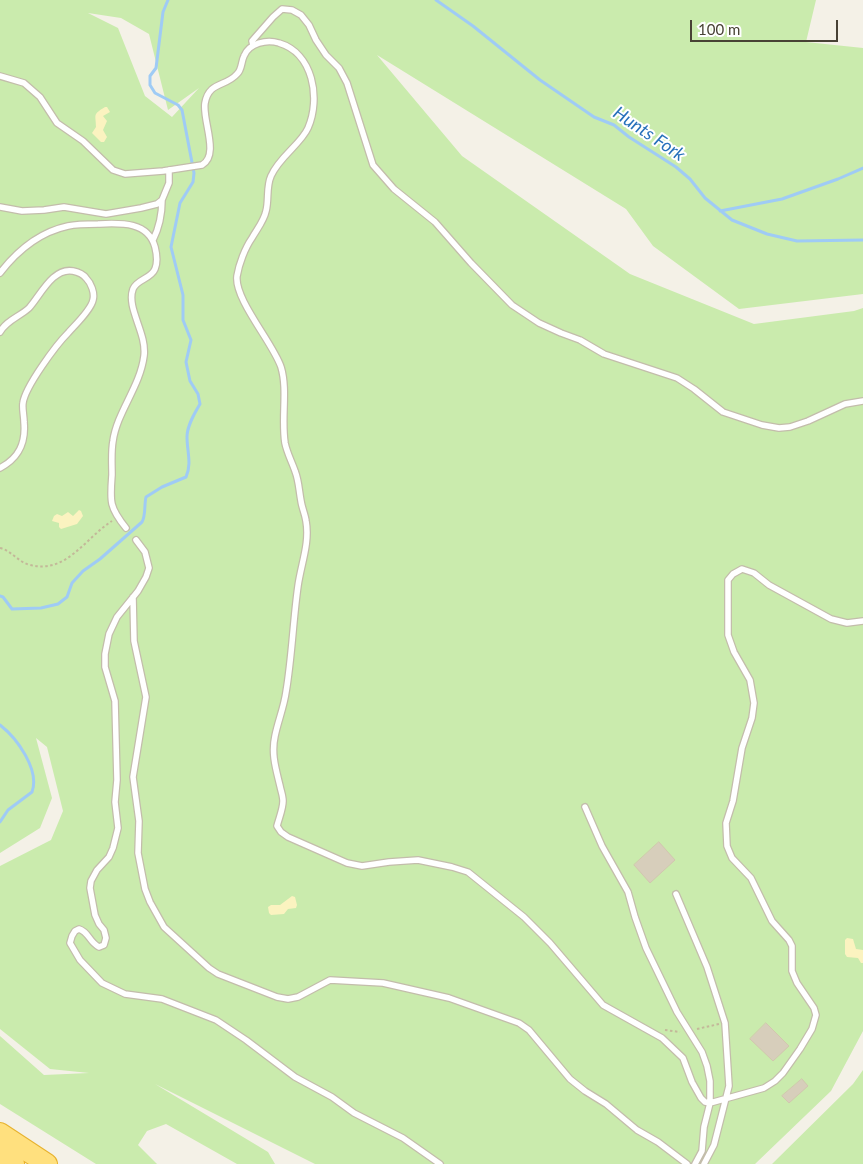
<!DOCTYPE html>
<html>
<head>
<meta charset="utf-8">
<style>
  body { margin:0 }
  #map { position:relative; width:863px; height:1164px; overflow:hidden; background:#f4f1e7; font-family:Lato,sans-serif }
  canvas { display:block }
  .scale { position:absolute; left:690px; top:20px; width:148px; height:22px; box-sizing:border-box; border:2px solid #484235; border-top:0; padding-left:6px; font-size:15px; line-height:18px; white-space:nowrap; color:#484235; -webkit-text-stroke:4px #fff; paint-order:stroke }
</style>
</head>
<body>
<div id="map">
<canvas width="863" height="1164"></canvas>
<div class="scale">100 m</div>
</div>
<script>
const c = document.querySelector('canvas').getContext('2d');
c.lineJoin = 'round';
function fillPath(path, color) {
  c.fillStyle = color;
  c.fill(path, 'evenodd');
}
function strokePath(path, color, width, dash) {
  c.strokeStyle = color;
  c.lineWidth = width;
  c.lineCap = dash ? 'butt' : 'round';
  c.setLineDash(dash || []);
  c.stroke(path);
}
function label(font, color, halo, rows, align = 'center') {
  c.font = font + ' Lato,sans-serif';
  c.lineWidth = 4;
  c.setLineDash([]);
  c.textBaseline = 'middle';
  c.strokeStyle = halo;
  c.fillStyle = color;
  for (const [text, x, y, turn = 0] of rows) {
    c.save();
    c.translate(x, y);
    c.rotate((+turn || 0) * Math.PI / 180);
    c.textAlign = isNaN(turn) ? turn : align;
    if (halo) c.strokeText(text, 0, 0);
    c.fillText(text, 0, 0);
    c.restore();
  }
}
fillPath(new Path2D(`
  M0 0H816L806 42 863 48V294L739 309 653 246 626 209 377 55 462 156 630 274 754 324 854 311 863 308V1031L831 1091 755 1164H315L155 1084 268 1152 275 1164H237L166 1124 147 1131 138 1145 157 1164H96L0 1104V1036L44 1075 89 1073 50 1069 0 1029V866L51 840 63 811 47 747 36 738 52 798 40 828 0 853ZM88 13 121 18 149 34 168 110 199 88 172 117 145 96 118 28Z
  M863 1070V1164H772L853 1084Z`), '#caebad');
fillPath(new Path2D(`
  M105 107H107L110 112 103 116 107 121 103 130 107 137 104 142H101L92 133 96 127C96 114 92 115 105 107Z
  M79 510 81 511 83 516 77 524 61 529 59 527V523L52 521 54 516 57 514 62 516 68 512 73 516Z
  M292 896 295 897 297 905 296 908 288 909 284 914 271 915 269 913 268 907 271 905H280Z
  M847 938 853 939 856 949 863 950V963H861L858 958 847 957 845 954V940Z`), '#fbf3c0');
strokePath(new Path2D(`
  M436 0 473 26 540 80 594 117 614 125 629 137 676 167 690 179 705 198 732 220 767 234 797 241 863 240
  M720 211 782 199 838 179 863 168
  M0 596 3 597 12 609 41 608 58 604 67 597 72 583 83 571 100 559 142 522C146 515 144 505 146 497L162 487 186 477C192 464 187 451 187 437 187 426 194 414 200 404L198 394 190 381 186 362 191 340 183 320V295L171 247 180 203 193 182 194 173 182 110 178 105 155 93 150 85V76L156 68 163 12 168 0
  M0 725C17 738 40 770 32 792L8 810 0 822`), '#9fcbf5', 3);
const building = new Path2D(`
  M659 842 675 860 650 883 634 865Z
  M766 1023 789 1046 773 1061 750 1039Z
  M802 1079 808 1086 789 1103 782 1096Z`);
fillPath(building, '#d7cebb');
strokePath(building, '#d2c7ae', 1);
const service = new Path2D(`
  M253 45 252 41 273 17 282 9 292 10 301 15 309 25 316 40 326 55 339 68 347 83 373 165 394 189 435 222 471 263 512 305 539 323 561 333 580 340 604 354 677 378 694 389 723 412 762 425 779 428 790 427 808 421 845 404 863 401
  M0 76 24 83 40 97 57 123 83 141 113 170 125 174 163 171 202 165C220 155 202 120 205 103 209 81 226 87 237 74 242 70 241 62 244 56 249 43 267 39 279 43 313 53 321 98 308 128 301 144 279 157 271 176 266 187 269 200 266 211 264 221 257 229 252 238 245 248 239 264 237 276 234 299 273 343 281 367 288 390 281 418 285 443 287 453 292 462 295 471 299 481 299 491 301 501 302 508 305 514 306 521 310 543 301 564 298 586 293 621 292 657 286 692 284 707 278 721 275 736 271 754 276 769 280 786 281 791 283 796 283 801 283 809 279 818 277 826L281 832 288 837 347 863 362 866 389 862 418 860 452 867 468 872 524 917 550 943 603 1005 662 1038 683 1058 692 1082 701 1098 705 1102 710 1103 764 1088 775 1081 783 1073 800 1049 812 1029 816 1015 814 1008 797 983 792 971V946L789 940 772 921 751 878 732 858 727 846 726 823 733 801 742 748 752 718 754 703 750 680 734 652 728 635V580L733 574 742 569 754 573 769 585 831 619 847 623 863 621
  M0 207 22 211 44 210 64 207 106 214 141 208 157 204 162 200 169 183V170
  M153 240C159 228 162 214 162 200
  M0 273C17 251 40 232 68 226 77 224 88 224 98 224 120 223 148 221 155 247 157 255 158 262 155 269 151 279 137 279 133 289 126 308 147 333 144 356 140 387 117 412 113 441 111 452 112 464 112 475 110 501 109 507 126 528
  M0 332C7 320 19 317 29 308 40 296 53 267 73 271 78 272 83 274 86 278 91 283 95 293 93 300 91 310 75 325 68 333 56 345 25 387 23 403 22 408 24 416 24 422 26 443 19 458 0 468
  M136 540 145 552 149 568 146 577 138 591 117 617 109 634 105 654V667L115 701 117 780 115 802 118 828 113 848 109 857 97 870 91 881 90 888 95 915 99 924 104 930 106 938 104 945 99 947C89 942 89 932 79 929L75 931 72 936 70 943 80 960 102 983 125 994 162 999 216 1020 246 1040 295 1077 332 1097 354 1113 403 1138 440 1164
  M133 597 134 641 146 697 133 777 139 821 138 853 145 889 150 902 164 927 209 968 218 974 277 997 288 999 298 997 330 980 383 983 449 998 519 1023 529 1030 570 1079 585 1091 606 1104 637 1130 658 1142 687 1164
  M585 807 602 846 628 892 635 917 646 948 677 1012 702 1052 707 1066 710 1081V1103L704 1127 702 1151 695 1164
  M676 894 707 967 725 1023 729 1086 714 1145 704 1164`);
const trunk = new Path2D(`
  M0 1133 47 1164
  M0 1154 14 1164`);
strokePath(service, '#c3bdab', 8);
strokePath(trunk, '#e7b22e', 22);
strokePath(new Path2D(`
  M0 548C12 551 18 562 30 565 67 574 85 538 112 521
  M697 1029 719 1024
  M665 1030 680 1032`), '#c3b899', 2, [2.5, 2.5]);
strokePath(service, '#fff', 5.5);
strokePath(trunk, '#ffe07e', 20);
label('italic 18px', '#2771bb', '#fff', [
  ["Hunts Fork",649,134,34]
]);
</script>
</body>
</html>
